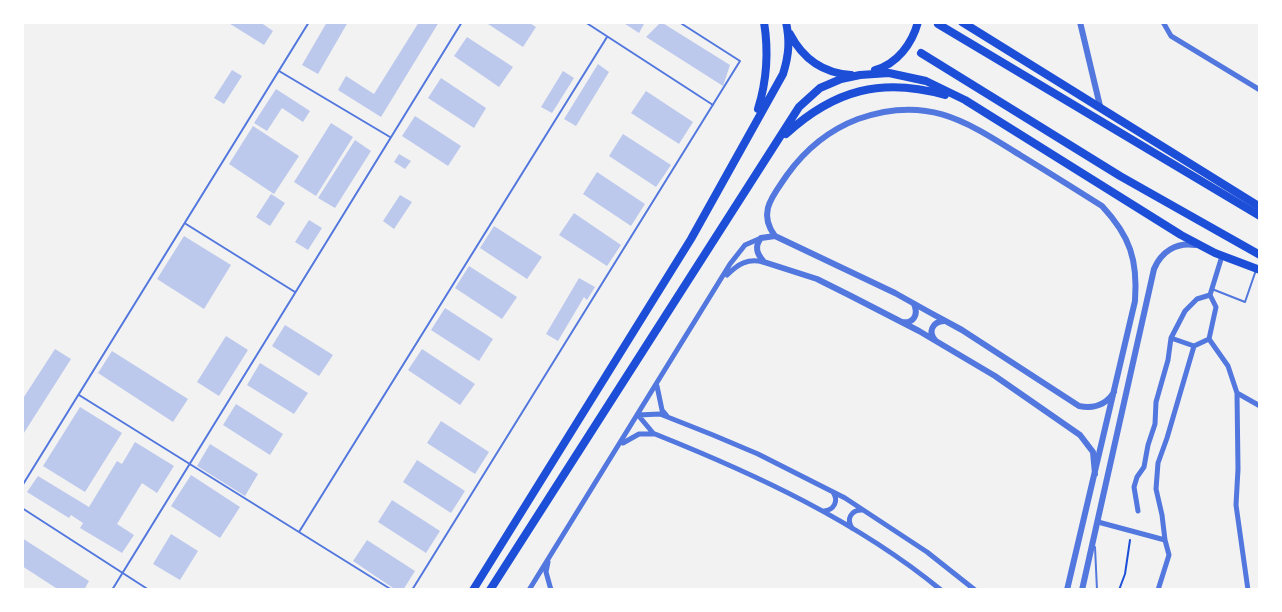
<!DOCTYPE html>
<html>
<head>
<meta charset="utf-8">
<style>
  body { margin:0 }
  #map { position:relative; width:1282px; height:612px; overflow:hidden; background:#f2f2f2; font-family:Manrope,sans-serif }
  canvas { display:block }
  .frame { position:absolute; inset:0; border:24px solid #fff; pointer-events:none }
</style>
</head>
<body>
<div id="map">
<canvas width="1282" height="612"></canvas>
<div class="frame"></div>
</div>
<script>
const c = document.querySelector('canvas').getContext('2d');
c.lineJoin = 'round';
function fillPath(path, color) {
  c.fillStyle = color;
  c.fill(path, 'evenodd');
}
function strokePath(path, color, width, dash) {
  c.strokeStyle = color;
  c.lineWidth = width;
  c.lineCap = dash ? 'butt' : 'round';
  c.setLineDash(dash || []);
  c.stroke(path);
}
fillPath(new Path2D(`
  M227 22H260L273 31 264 45Z
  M327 22H348L318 74 302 65Z
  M419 22H439L381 117 338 90 346 76 374 94Z
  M485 22H528L536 27 523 47Z
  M622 22H645L639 33Z
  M661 22 730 65 723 86 646 37Z
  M467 37 513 67 499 87 454 56Z
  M598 64 609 72 576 126 564 119Z
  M232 70 242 76 224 104 214 98Z
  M563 71 574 78 552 113 541 107Z
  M441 78 486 108 474 128 428 98Z
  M276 89 310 111 303 122 282 108 267 131 254 123Z
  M646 91 693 122 679 144 631 113Z
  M415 116 461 146 448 166 402 136Z
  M331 123 353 137 316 196 294 182Z
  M253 126 299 156 274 194 229 164Z
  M623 134 671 165 656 187 609 156Z
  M355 140 371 151 335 208 318 198Z
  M399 154 411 161 405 169 394 162Z
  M597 172 645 204 631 226 583 194Z
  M271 194 285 203 270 226 256 217Z
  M400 195 412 202 394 229 383 221Z
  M574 213 621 245 607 266 559 235Z
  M309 220 322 228 308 250 295 242Z
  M494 226 542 257 527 279 480 248Z
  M184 236 231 265 204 309 157 279Z
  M469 266 517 297 502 319 455 288Z
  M579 278 595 287 587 300 584 297 558 341 546 334Z
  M445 308 493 339 479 361 431 330Z
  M285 325 333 355 319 376 272 346Z
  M226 336 248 350 219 396 197 382Z
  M55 349 71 359 22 436V400Z
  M422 349 475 384 460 405 408 370Z
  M112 351 188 399 173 422 98 373Z
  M260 363 308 393 294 414 247 385Z
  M236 404 283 434 270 455 223 425Z
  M80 407 122 433 85 492 43 466Z
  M441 421 489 452 475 474 427 443Z
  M135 442 174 466 157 493 142 483 117 524 134 535 122 553 80 528 83 523 71 515 69 518 27 492 38 476 89 507 117 461 122 464Z
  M210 444 258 474 245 496 197 466Z
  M417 460 465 491 451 513 403 482Z
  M191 475 240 507 220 538 171 506Z
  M392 500 440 531 426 553 378 522Z
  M171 534 198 551 180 580 153 564Z
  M22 538 89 581 84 590H59L22 566Z
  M367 540 415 571 403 590H396L353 561Z`), '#bdc9ec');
strokePath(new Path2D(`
  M1119 590 1125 574 1130 540`), '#1d4ed8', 2);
strokePath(new Path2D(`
  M585 22 713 105
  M279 71 390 137
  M186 224 295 292
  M1212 289 1245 302 1256 270
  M79 395 392 590
  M22 486 309 22
  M22 508 149 590
  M299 532 607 37
  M1095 547 1097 590
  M112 590 462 22
  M412 590 740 61 679 22`), '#5277de', 2);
strokePath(new Path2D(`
  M1163 22 1171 36 1260 90
  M1222 256 1210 295 1216 307 1209 339 1228 366 1237 393 1238 469 1236 505 1248 590
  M727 275C738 264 748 258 763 262
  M1171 338 1194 346
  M657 386 662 410 667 416
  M1237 393 1260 406
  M638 415 660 414 713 435 758 454 845 498 927 552 975 590
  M638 415 653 433
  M623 443 639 434H655C755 474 857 521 941 590
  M824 511C834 510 839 501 833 492
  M1138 511 1134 487 1137 477 1144 467 1148 445 1155 424 1156 402 1168 360 1171 338 1185 311 1197 299 1210 295
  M1098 522 1165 540 1162 515 1156 489 1158 463 1167 438 1194 346 1209 339
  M852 528C846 519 851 510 862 510
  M548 562 546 572 551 590
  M529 590 730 264 745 245 761 238
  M1158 590 1169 555 1165 540`), '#5277de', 5);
strokePath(new Path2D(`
  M1080 22 1100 106
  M775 236C757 212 773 196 787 175 805 150 829 130 858 119 926 95 964 120 1020 155 1048 172 1075 189 1102 206 1130 236 1138 260 1135 301L1067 590
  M902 322C913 324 919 315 914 304
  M935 340C928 332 932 322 944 321
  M1095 474 1093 452 1080 435 995 376 919 331 851 296 817 279 764 262C757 254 754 247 761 238L775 236 895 293 929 312 962 330 1079 406C1094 409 1106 405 1114 392
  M1082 590 1154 269C1161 252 1176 242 1195 245`), '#5277de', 6);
strokePath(new Path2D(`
  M962 22 1260 207
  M790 34C803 59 823 73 851 75
  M875 70C897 64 912 44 918 22
  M758 109C767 80 769 53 764 22
  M786 134C834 90 882 77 945 95
  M473 590 691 239 783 74C789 55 790 41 786 22
  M490 590 799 107 820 88 841 79 860 75 889 73 926 81 965 100 1181 235 1215 253 1260 270`), '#1d4ed8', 8);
strokePath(new Path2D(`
  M938 24 1260 216
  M921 53 1120 176 1260 255`), '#1d4ed8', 8);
</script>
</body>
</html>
